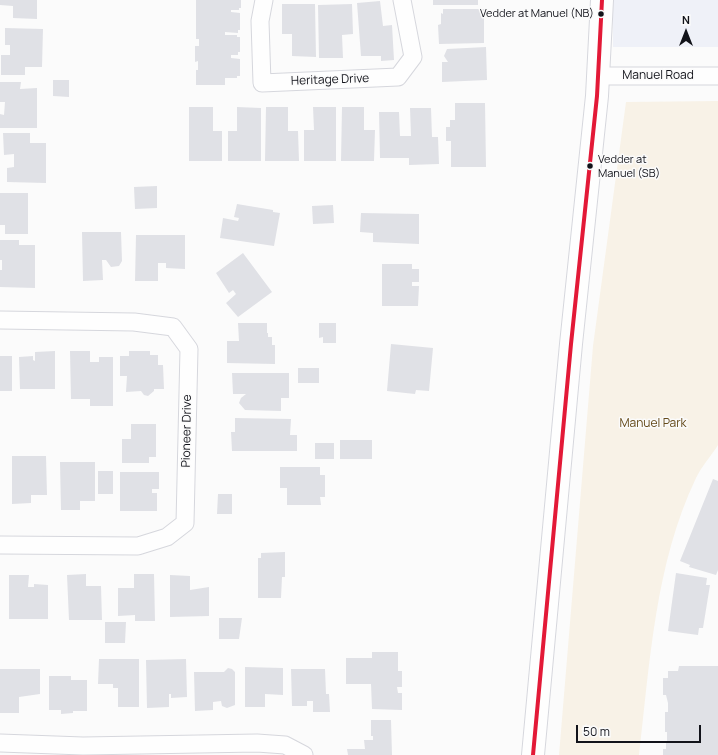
<!DOCTYPE html>
<html>
<head>
<meta charset="utf-8">
<style>
  body { margin:0 }
  #map { position:relative; width:718px; height:755px; overflow:hidden; background:#fbfbfb; font-family:Manrope,sans-serif }
  canvas { display:block }
  .north { position:absolute; left:666px; top:12px; width:40px; height:40px; -webkit-text-stroke:3px #fbfbfb; paint-order:stroke; rotate:0deg; font-size:11px; font-weight:700; line-height:16px; text-align:center; color:#12131a }
  .north::after { content:''; display:block; margin:auto; width:14px; height:18px; background:#12131a; clip-path:polygon(50% 0,100% 100%,50% 72%,0 100%) }
  .scale { position:absolute; left:576px; top:725px; width:125px; height:18px; box-sizing:border-box; border:2px solid #12131a; border-top:0; padding-left:5px; font-size:12px; line-height:14px; white-space:nowrap; color:#12131a; -webkit-text-stroke:3px #fbfbfb; paint-order:stroke }
</style>
</head>
<body>
<div id="map">
<canvas width="718" height="755"></canvas>
<div class="north">N</div>
<div class="scale">50 m</div>
</div>
<script>
const c = document.querySelector('canvas').getContext('2d');
c.lineJoin = 'round';
function fillPath(path, color) {
  c.fillStyle = color;
  c.fill(path, 'evenodd');
}
function strokePath(path, color, width, dash) {
  c.strokeStyle = color;
  c.lineWidth = width;
  c.lineCap = dash ? 'butt' : 'round';
  c.setLineDash(dash || []);
  c.stroke(path);
}
function label(font, color, halo, rows, align = 'center') {
  c.font = font + ' Manrope,sans-serif';
  c.lineWidth = 3;
  c.setLineDash([]);
  c.textBaseline = 'middle';
  c.strokeStyle = halo;
  c.fillStyle = color;
  for (const [text, x, y, turn = 0] of rows) {
    c.save();
    c.translate(x, y);
    c.rotate((+turn || 0) * Math.PI / 180);
    c.textAlign = isNaN(turn) ? turn : align;
    if (halo) c.strokeText(text, 0, 0);
    c.fillText(text, 0, 0);
    c.restore();
  }
}
fillPath(new Path2D(`
  M613 0H718V47H613Z`), '#eff1f8');
fillPath(new Path2D(`
  M718 101V445C711 456 701 467 696 478 655 564 650 662 639 755H559L593 346 626 102Z`), '#f8f2e7');
fillPath(new Path2D(`
  M0 0H37V19L13 18V6L0 5Z
  M196 0H241V8H239V10H231V12L240 13V30H238V33L225 32V35H237V37H240V52H238V55H231V58L240 59V76H237V78H225V85H196V70H198V61L195 62V46H199V39H196Z
  M433 0H478V5H433Z
  M380 1 383 26 392 25 394 60 381 61V56H361L357 3Z
  M282 4H315L316 57 292 56V34H282Z
  M352 4 353 34 342 35 343 58H319L318 5Z
  M443 9H484V43L439 44 438 25 441 24V13L443 14Z
  M5 28 43 29 42 67H25V75H1V55H10V45H5Z
  M486 47 487 80 442 82V62H448L444 56 447 49Z
  M53 80H69V97L53 96Z
  M0 82H21L20 89 37 88V128H0V114L4 115 5 102H0Z
  M455 103H485L486 167H451V141H446V127H450V120H455Z
  M189 107H213V131H222V161H189Z
  M237 107 261 108V161H228V131H237Z
  M266 107H288V131H298L299 161H265Z
  M313 107H336V161H304V130H314Z
  M342 107H364V130H375L374 161H341Z
  M410 108H431L432 137H438L439 164 409 165V158H380L379 112H399L400 136H411Z
  M3 133H30V143H46V183L7 182V168L14 167V154L4 155Z
  M157 186V208L135 209 134 187Z
  M0 193H28V234H5V225H0Z
  M237 204 273 210V212L280 213 274 246 220 238 223 218 238 221 239 218 234 217Z
  M333 205 334 223 313 224 312 206Z
  M361 213 419 214V244L373 242V233L360 232Z
  M82 232H121L122 261 119 266 111 267 106 260H102L103 280 83 281Z
  M136 235H185V269L166 268V263H158V281H135Z
  M0 240H19V245H35V288L0 287V270H2V260H0Z
  M243 253 272 292 238 317 226 303 236 294 233 290 229 293 216 273Z
  M382 264H412V269H419V282H412V286H419L418 306H382Z
  M238 323H267V333H268V337H272V345H275V364L227 363V341H239Z
  M319 323H336V343H323V337L319 338Z
  M391 344 433 348 429 391 416 390 415 394 387 391Z
  M55 351V389H20L19 357 33 356V360L35 361V352Z
  M70 351H90V362H99V357H113V406H90V399H71Z
  M129 351H150V355H158V365H163L164 389H154V391L148 396 144 395 141 391 126 392 127 376H120V356H129Z
  M0 356H12V391H0Z
  M298 368H319V383H298Z
  M232 373H289V398H281V411L245 410 239 403 241 398 246 394H233Z
  M235 418 291 419 290 435H297V451H232L231 432H235Z
  M131 424H156V457H149V463H122V439H131Z
  M340 440H372V459H340Z
  M315 443H334V459H315Z
  M12 456H46L47 495H31V503L12 504Z
  M60 462H95V501H80V510H61Z
  M280 467H320V475H325V497H320L321 505H287V488H280Z
  M98 471H113V494H98Z
  M120 472H159V489H152V493H157V511H120Z
  M713 479 718 481V570L716 575 689 567 690 565 680 561Z
  M218 494H232V514H217Z
  M285 552V577H282L281 598H258V558H261V553Z
  M676 573 707 578 706 585H710L703 628H699L698 635 668 631Z
  M86 574V586H101L102 620H69L67 575Z
  M134 574H154L155 621H135V615L118 616V588H134Z
  M9 575H29L28 587H34V584L48 585V619H9Z
  M170 575 190 576V590L209 587V616L170 617Z
  M219 618H242L239 639H219Z
  M105 622H126L125 643H105Z
  M372 652H398V671H402V687H397L398 693H402V710L372 709 371 684H346V658H372Z
  M99 659H139V707H118V688H113V684H98Z
  M186 659 187 697 171 698V694H169V707L147 708 146 660Z
  M679 666H718V755H663V749H666V743H670L667 741V732H665V712H668V703L666 695H663V678H668V671H678Z
  M245 667 283 668V695L265 694V707H245Z
  M228 668 232 669 235 672V705L227 708 222 706 221 701 213 702V710L195 711 194 672H224Z
  M0 669H40V694L19 697V713H0Z
  M291 669H325L326 694H329L330 712H313V701H307V706H292Z
  M49 676H71V680H87V711H73V713L61 714V710H49Z
  M371 720H391L392 755H348L347 749H365L364 740H373V736H371Z`), '#e0e1e6');
const minor = new Path2D(`
  M264 0 260 21 262 83 398 77 413 57 402 0
  M598 76H718
  M0 320 134 322 173 327 189 349 185 523 167 537 138 546 0 545
  M0 743 83 746 257 743 285 745 304 755`);
const secondary = new Path2D(`
  M533 755 571 344 597 96 602 0`);
strokePath(minor, '#d6d7dd', 19);
strokePath(secondary, '#d6d7dd', 24);
strokePath(minor, '#fefefe', 17);
strokePath(secondary, '#fefefe', 22);
strokePath(new Path2D(`
  M533 755 571 344 597 96 602 0`), '#e31937', 4);
for (const [x, y, r, color] of [
  [601,14,3.5,"#12131a"],
  [590,166,3.5,"#12131a"]
]) {
  const dot = new Path2D();
  dot.arc(x, y, r, 0, 2 * Math.PI);
  c.fillStyle = color;
  c.fill(dot);
  strokePath(dot, '#fbfbfb', 1.5);
}
label('11px', '#12131a', '#fbfbfb', [
  ["Vedder at Manuel (NB)",594,14],
  ["Vedder at",598,160,"left"],
  ["Manuel (SB)",598,174,"left"]
], 'right');
label('12px', '#12131a', '#fbfbfb', [
  ["Manuel Road",658,76],
  ["Heritage Drive",330,80,-2],
  ["Pioneer Drive",187,431,-89]
]);
label('12px', '#654a1a', '#fbfbfb', [
  ["Manuel Park",653,424]
]);
</script>
</body>
</html>
